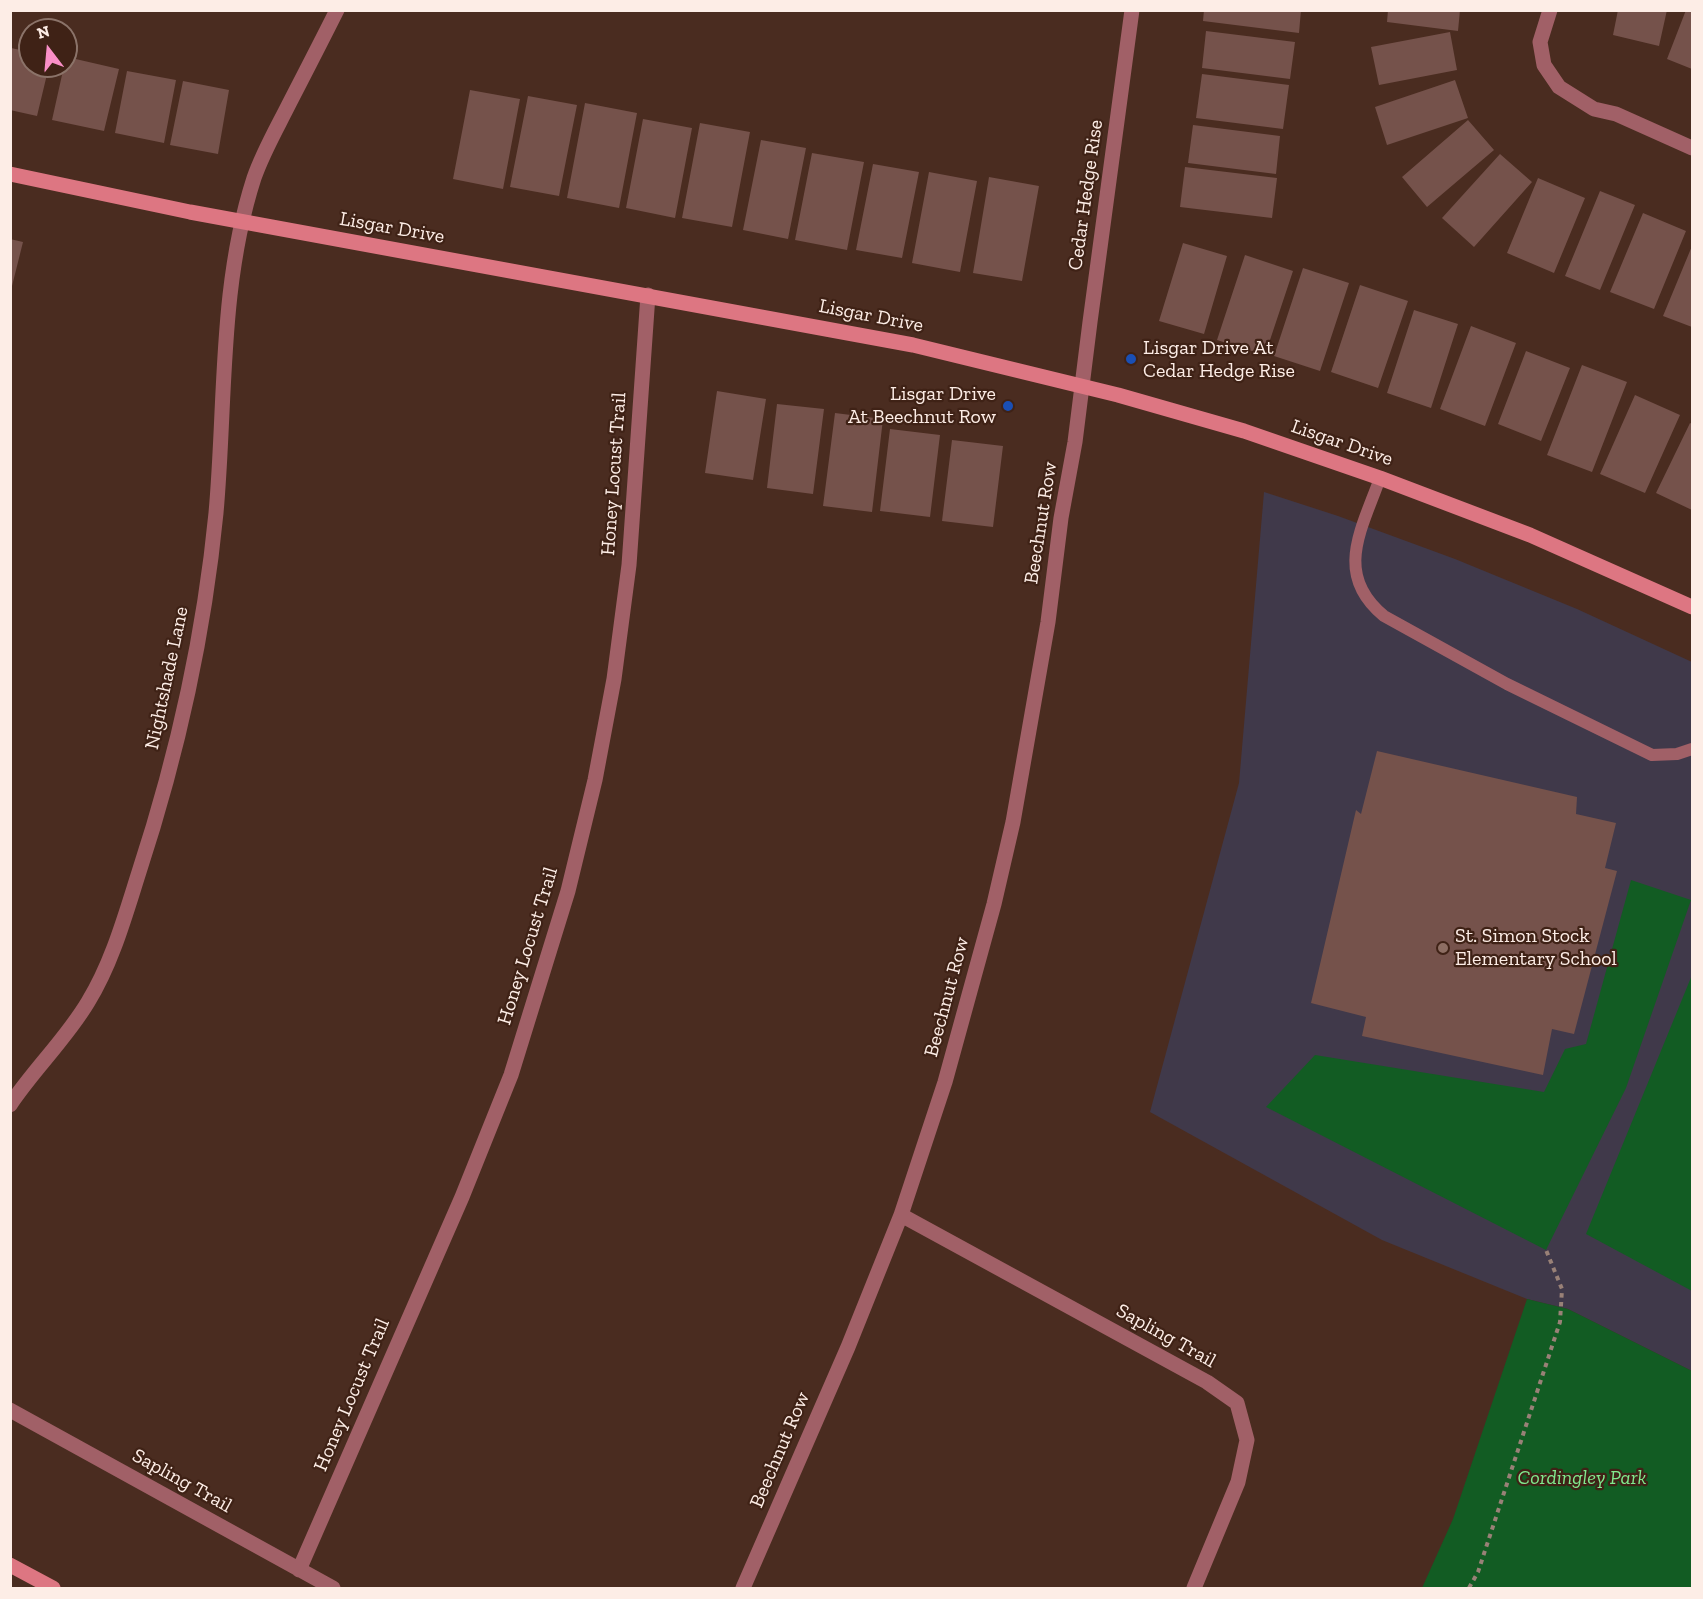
<!DOCTYPE html>
<html>
<head>
<meta charset="utf-8">
<style>
  body { margin:0 }
  #map { position:relative; width:1703px; height:1599px; overflow:hidden; background:#4a2c20; font-family:"Zilla Slab",serif }
  canvas { display:block }
  .frame { position:absolute; inset:0; border:12px solid #fdede6; pointer-events:none }
  .north { position:absolute; left:18px; top:18px; width:60px; height:60px; box-sizing:border-box; background:#3f2216; border:2px solid #8b7369; border-radius:50%; rotate:344deg; font-size:16px; font-weight:700; line-height:24px; text-align:center; color:#fdede6 }
  .north::after { content:''; display:block; margin:auto; width:21px; height:27px; background:#fa8fc7; clip-path:polygon(50% 0,100% 100%,50% 72%,0 100%) }
</style>
</head>
<body>
<div id="map">
<canvas width="1703" height="1599"></canvas>
<div class="frame"></div>
<div class="north">N</div>
</div>
<script>
const c = document.querySelector('canvas').getContext('2d');
c.lineJoin = 'round';
function fillPath(path, color) {
  c.fillStyle = color;
  c.fill(path, 'evenodd');
}
function strokePath(path, color, width, dash) {
  c.strokeStyle = color;
  c.lineWidth = width;
  c.lineCap = dash ? 'butt' : 'round';
  c.setLineDash(dash || []);
  c.stroke(path);
}
function label(font, color, halo, rows, align = 'center') {
  c.font = font + ' "Zilla Slab",serif';
  c.lineWidth = 4.5;
  c.setLineDash([]);
  c.textBaseline = 'middle';
  c.strokeStyle = halo;
  c.fillStyle = color;
  for (const [text, x, y, turn = 0] of rows) {
    c.save();
    c.translate(x, y);
    c.rotate((+turn || 0) * Math.PI / 180);
    c.textAlign = isNaN(turn) ? turn : align;
    if (halo) c.strokeText(text, 0, 0);
    c.fillText(text, 0, 0);
    c.restore();
  }
}
fillPath(new Path2D(`
  M1264 492 1338 516 1455 559 1577 609 1692 662V1371L1568 1309 1527 1299 1382 1240 1150 1112 1239 783Z`), '#40394a');
fillPath(new Path2D(`
  M1631 880 1691 900 1626 1088 1546 1250 1266 1107 1315 1055 1544 1092 1565 1049 1586 1044Z
  M1692 975V1291L1586 1234Z
  M1527 1299 1568 1309 1692 1371V1588H1422L1453 1519Z`), '#125c23');
fillPath(new Path2D(`
  M1204 10H1301L1299 33 1203 21Z
  M1388 10H1460L1458 31 1387 22Z
  M1618 10H1667L1659 46 1613 35Z
  M1686 10H1692V69L1667 59Z
  M1206 31 1295 42 1290 79 1202 68Z
  M1450 32 1457 70 1379 85 1371 47Z
  M11 48 30 52V66H49L37 116 10 110Z
  M67 57 119 69 104 131 52 120 64 66H66Z
  M127 71 176 80 164 143 115 133Z
  M1202 74 1289 85 1283 129 1196 118Z
  M1455 80 1468 118 1387 145 1375 107Z
  M183 81 229 90 218 154 170 145Z
  M470 90 520 99 503 189 453 179Z
  M528 96 577 105 559 196 510 187Z
  M585 103 637 113 619 208 567 198Z
  M643 119 692 128 675 218 626 208Z
  M1468 120 1494 150 1427 207 1402 177Z
  M700 123 750 132 732 227 682 218Z
  M1193 125 1280 136 1276 174 1188 163Z
  M761 140 806 148 788 239 743 230Z
  M812 153 864 162 847 250 795 240Z
  M1500 154 1532 182 1474 247 1442 218Z
  M873 164 919 172 902 258 856 250Z
  M1185 167 1277 178 1272 218 1180 207Z
  M929 172 977 181 960 272 912 263Z
  M989 177 1039 186 1022 281 973 273Z
  M1538 178 1585 198 1554 273 1507 253Z
  M1600 191 1635 205 1600 290 1565 276Z
  M1643 213 1686 231 1654 309 1610 292Z
  M10 239 23 242 11 290H10Z
  M1183 243 1227 256 1204 334 1159 321Z
  M1692 246V327L1663 316Z
  M1245 255 1293 271 1265 355 1217 340Z
  M1303 268 1349 283 1320 371 1274 356Z
  M1360 285 1408 301 1378 388 1331 372Z
  M1414 310 1458 324 1431 408 1387 393Z
  M1471 326 1516 343 1485 426 1440 409Z
  M1526 351 1570 368 1541 441 1498 424Z
  M1582 365 1627 382 1592 472 1547 455Z
  M717 391 766 399 753 480 705 473Z
  M1635 395 1680 415 1645 493 1600 474Z
  M777 404 824 409 813 494 767 488Z
  M835 413 883 419 872 512 823 506Z
  M1690 423 1692 424V510L1656 493Z
  M890 429 940 435 930 517 880 511Z
  M952 440 1003 446 993 527 942 521Z
  M1377 751 1577 797 1576 814 1616 823 1605 868 1617 871 1574 1034 1552 1029 1543 1075 1362 1036 1366 1017 1311 1003 1356 810 1361 814Z`), '#75524b');
strokePath(new Path2D(`
  M1469 1588 1478 1572 1560 1322 1562 1289 1546 1250`), '#998177', 4, [4.5, 4.5]);
strokePath(new Path2D(`
  M1380 478C1362 529 1333 574 1384 616L1507 684 1652 755 1677 754 1692 749`), '#a16067', 12);
strokePath(new Path2D(`
  M1550 10 1540 42 1544 65 1559 87 1594 109 1616 114 1692 148
  M10 1105C34 1069 66 1039 88 1002 112 963 125 916 139 872 177 756 204 636 216 513 226 402 219 286 254 178 263 152 277 128 289 104 305 73 321 42 337 10
  M901 1215 1207 1382 1237 1403 1247 1440 1238 1482 1194 1588
  M10 1410 333 1588
  M299 1570 462 1197 511 1075 568 891 595 780 614 679 629 565 648 295
  M743 1588 848 1347 901 1215 945 1082 994 904 1013 822 1048 622 1061 518 1075 442 1090 322 1132 10`), '#a16067', 15);
strokePath(new Path2D(`
  M10 174 190 212 913 345 1118 395 1244 431 1380 478 1530 535 1692 607
  M10 1565 53 1588`), '#dd7682', 15);
for (const [x, y, r, color] of [
  [1131,359,6,"#1a4fb4"],
  [1008,406,6,"#1a4fb4"],
  [1443,948,6,"#8d6e63"]
]) {
  const dot = new Path2D();
  dot.arc(x, y, r, 0, 2 * Math.PI);
  c.fillStyle = color;
  c.fill(dot);
  strokePath(dot, '#3f2216', 2);
}
label('20px', '#fdede6', '#3f2216', [
  ["Cedar Hedge Rise",1086,195,-82],
  ["Lisgar Drive",392,228,10],
  ["Lisgar Drive",871,316,11],
  ["Lisgar Drive",1342,443,19],
  ["Honey Locust Trail",614,474,-86],
  ["Beechnut Row",1041,523,-81],
  ["Nightshade Lane",167,678,-78],
  ["Honey Locust Trail",528,946,-73],
  ["Beechnut Row",947,997,-75],
  ["Sapling Trail",1166,1336,29],
  ["Honey Locust Trail",352,1395,-67],
  ["Beechnut Row",780,1450,-67],
  ["Sapling Trail",182,1481,29]
]);
label('20px', '#fdede6', '#3f2216', [
  ["Lisgar Drive At",1143,348],
  ["Cedar Hedge Rise",1143,371],
  ["Lisgar Drive",996,394,"right"],
  ["At Beechnut Row",996,417,"right"],
  ["St. Simon Stock",1455,936],
  ["Elementary School",1455,959]
], 'left');
label('italic 20px', '#81ea8e', '#3f2216', [
  ["Cordingley Park",1582,1478]
]);
</script>
</body>
</html>
